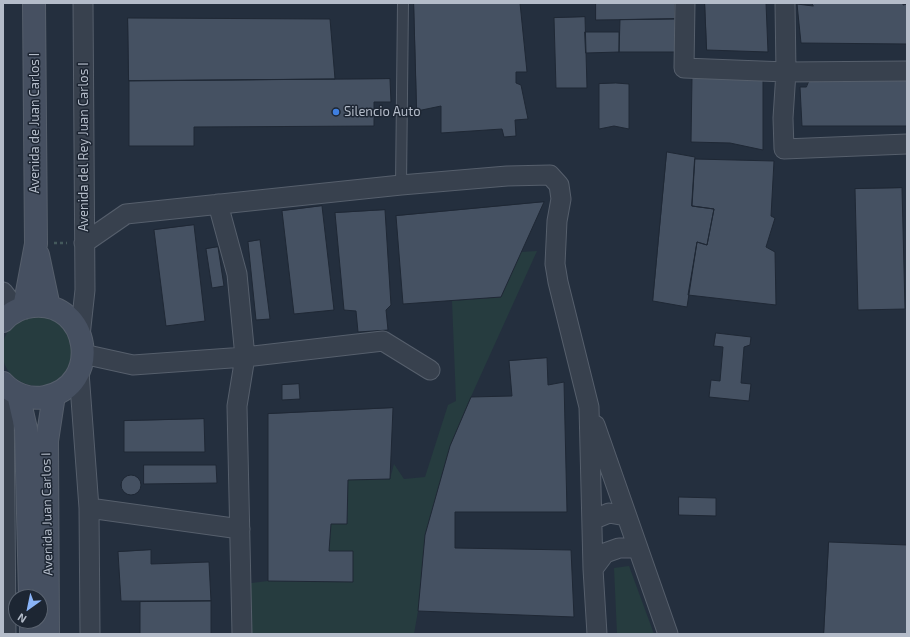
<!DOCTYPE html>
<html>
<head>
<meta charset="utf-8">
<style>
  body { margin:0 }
  #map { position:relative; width:910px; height:637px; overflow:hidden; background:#242f3e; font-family:"Exo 2",sans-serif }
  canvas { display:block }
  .frame { position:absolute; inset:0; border:4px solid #b4bcc9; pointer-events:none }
  .north { position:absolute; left:8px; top:589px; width:40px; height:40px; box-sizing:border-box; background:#1d2633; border:1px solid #59626f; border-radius:50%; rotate:213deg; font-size:11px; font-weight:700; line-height:16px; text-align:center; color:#b4bcc9 }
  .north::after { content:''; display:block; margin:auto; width:14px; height:18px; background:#8ab4f8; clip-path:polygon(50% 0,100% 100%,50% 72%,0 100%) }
</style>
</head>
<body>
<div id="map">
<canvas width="910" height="637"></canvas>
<div class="frame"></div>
<div class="north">N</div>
</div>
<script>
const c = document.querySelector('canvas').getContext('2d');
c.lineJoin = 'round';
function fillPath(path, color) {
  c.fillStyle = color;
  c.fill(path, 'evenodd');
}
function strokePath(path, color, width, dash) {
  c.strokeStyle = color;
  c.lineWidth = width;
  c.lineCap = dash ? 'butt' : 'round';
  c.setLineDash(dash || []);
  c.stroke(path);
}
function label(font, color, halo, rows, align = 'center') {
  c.font = font + ' "Exo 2",sans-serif';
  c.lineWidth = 3;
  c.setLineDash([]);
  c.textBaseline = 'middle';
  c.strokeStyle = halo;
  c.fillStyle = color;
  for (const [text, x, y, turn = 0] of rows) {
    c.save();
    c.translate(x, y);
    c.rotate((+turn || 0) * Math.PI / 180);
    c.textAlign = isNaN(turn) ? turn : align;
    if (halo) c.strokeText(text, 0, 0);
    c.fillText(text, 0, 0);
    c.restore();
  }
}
fillPath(new Path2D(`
  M537 251 469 401 450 446 425 535 418 611 414 634H248L251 583 268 581 353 582V551H329L331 524H347L348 480 390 479 394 464 404 479 425 477 448 405 456 401 452 301 501 297 521 252Z
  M2 351a35 35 0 1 1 70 0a35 35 0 1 1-70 0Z
  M629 566 654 634H617L614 568Z`), '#263c3f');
const building = new Path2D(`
  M414 3H520L527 72H516V83L521 85 528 119 515 120 516 136 504 137 502 129 441 133V106L417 111Z
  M596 3H675V19L596 20Z
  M705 3H766L768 52 707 50Z
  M812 3H903V5L907 4V44L801 43 797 4 813 6Z
  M585 17 587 88H556L554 18Z
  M128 18 330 19 335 79 129 81Z
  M675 19 676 52H619L620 20Z
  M585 32H619V52L586 53Z
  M763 75V150L730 143 691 142 692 78Z
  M390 79 391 102H374V126L194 127V146H129V81Z
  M810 79H907V126H802L800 87H806Z
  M616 83 629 84V129L614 126 599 129V84Z
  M667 152 695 157 692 206 714 209 707 245 697 242 687 307 653 301Z
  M695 159 774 161 771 216 775 218 766 247 775 252 776 305 688 295 697 242 707 245 714 209 692 206Z
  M902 188 905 309 858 310 855 189Z
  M544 202 501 297 403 304 396 216Z
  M322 206 334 310 294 314 282 211Z
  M385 210 391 305 386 310 388 330 358 332 356 311 344 310 335 213Z
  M194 225 205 321 166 326 154 230Z
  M260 240 270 319 256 320 248 242Z
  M218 247 224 286 212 288 206 249Z
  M716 333 751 337 750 345 744 347 741 383 751 384 749 401 709 397 711 380 720 381 723 347 714 346Z
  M547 358 548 385 564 382 567 512H455V548L571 550 574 617 418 611 425 535 450 446 471 397 512 396 509 361Z
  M299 384 300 399 282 400V385Z
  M393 408 390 479 348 480 347 524H331L329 551H353V582L268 581V414Z
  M204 419 205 452H124V421Z
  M144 465H216L217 483 144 484Z
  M121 485a10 10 0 1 1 20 0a10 10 0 1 1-20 0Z
  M679 497 716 498V516L679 515Z
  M829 542 907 545V634H824Z
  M151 550V564L209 562 211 601H121L118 552Z
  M211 601V634H140V602Z`);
fillPath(building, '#455162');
strokePath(building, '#1f2835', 1);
const lane = new Path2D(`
  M401 185 403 3`);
const street = new Path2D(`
  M685 3 684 68 786 72 907 71
  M785 3 786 72 783 118 784 149 907 144
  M218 204 237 274 245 357 237 406 242 634
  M84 243 126 214 401 185 507 176 550 175 559 185 561 199 557 221 555 264 558 282 589 407 593 569 597 634
  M3 292 17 310
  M80 336 85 290 83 3
  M83 354 133 365 245 357 383 341 430 370
  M79 372 89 508 90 634
  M4 385 6 634
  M595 425 668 634
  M89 508 240 529
  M592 520 609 513 626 516
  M593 569 605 553 619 548H638`);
const secondary = new Path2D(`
  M38 255 49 307
  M24 308 36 244 34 3
  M3 321C11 312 21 307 33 306 90 300 103 386 45 397 29 400 13 394 3 383
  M18 394 26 429 30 597
  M31 621V634
  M48 634 47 441 54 395`);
strokePath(lane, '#565f6c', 12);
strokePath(street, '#565f6c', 21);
strokePath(secondary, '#565f6c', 24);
strokePath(new Path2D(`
  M54 243H67`), '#44595c', 2.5, [3, 3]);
strokePath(lane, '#38414e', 10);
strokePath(street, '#38414e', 19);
strokePath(secondary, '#465061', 22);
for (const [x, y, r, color] of [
  [336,112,4,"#3f7fe0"]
]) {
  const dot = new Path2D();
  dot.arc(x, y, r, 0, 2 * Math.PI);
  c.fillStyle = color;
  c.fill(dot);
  strokePath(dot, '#1d2633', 1.5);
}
label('13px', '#b4bcc9', '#1d2633', [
  ["Silencio Auto",344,112]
], 'left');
label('13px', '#b4bcc9', '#1d2633', [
  ["Avenida de Juan Carlos I",35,123,-90],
  ["Avenida del Rey Juan Carlos I",84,147,-90],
  ["Avenida Juan Carlos I",47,514,-91]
]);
</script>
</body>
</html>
